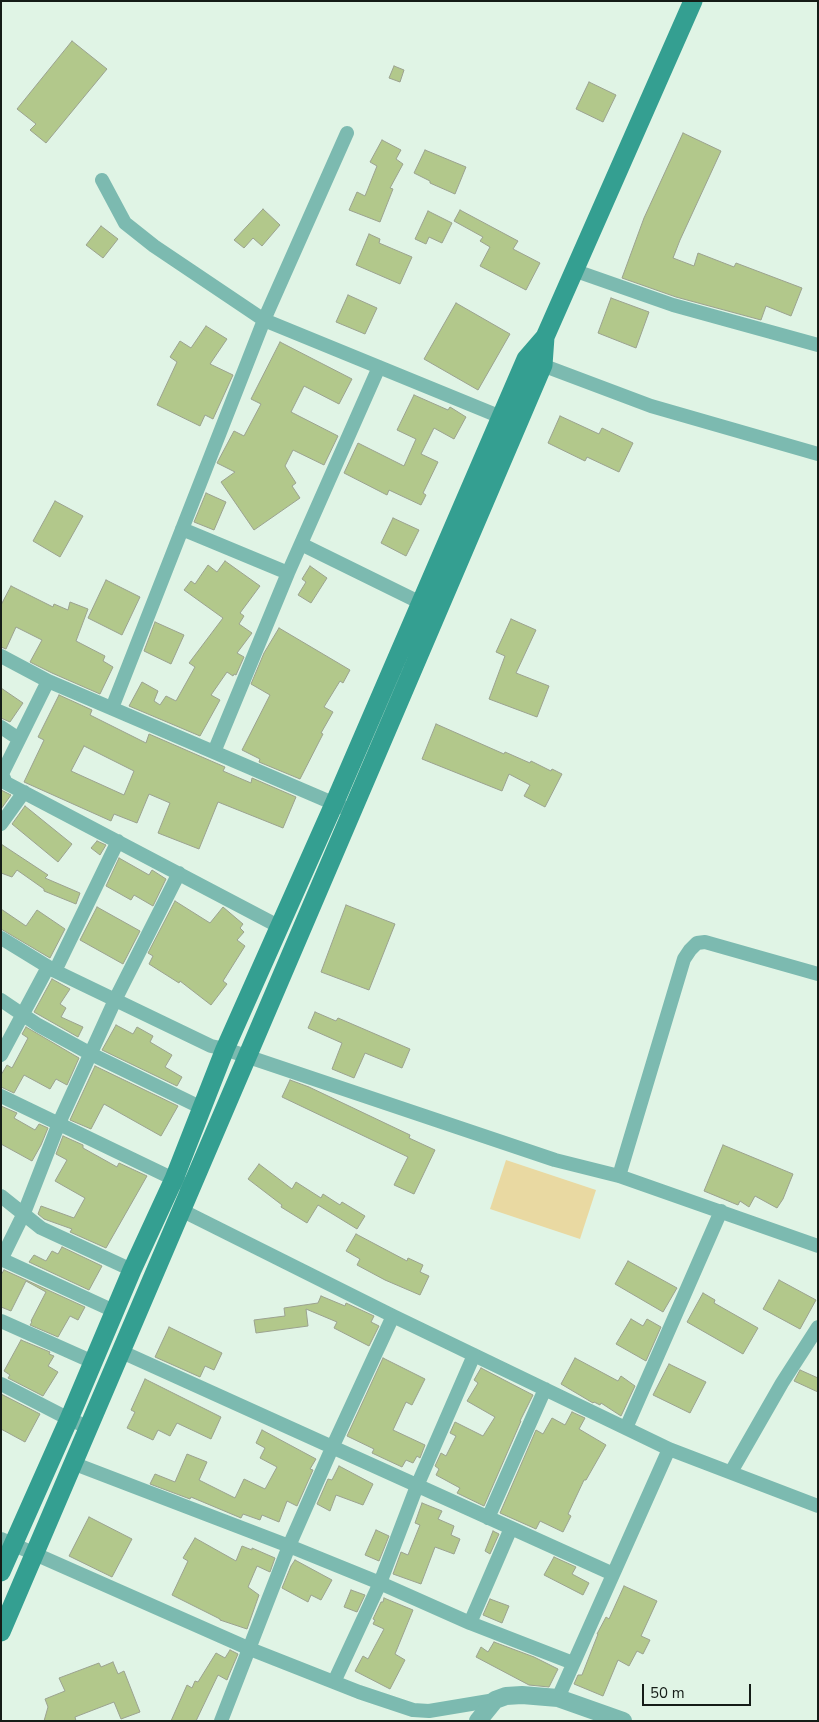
<!DOCTYPE html>
<style>
body{margin:0}
#map{position:relative;width:819px;height:1722px;overflow:hidden;background:#e0f4e5;font-family:"Nunito Sans",sans-serif}
canvas{display:block}
.frame{position:absolute;inset:0;border:2px solid #151c17;pointer-events:none}
.scale{position:absolute;left:642px;top:1684px;width:109px;height:22px;box-sizing:border-box;border:2px solid #151c17;border-top:0;padding-left:6px;font-size:15px;line-height:18px;white-space:nowrap;color:#151c17;-webkit-text-stroke:4px #e0f4e5;paint-order:stroke}
</style>
<div id="map">
<canvas width="819" height="1722"></canvas>
<div class="frame"></div>
<div class="scale">50 m</div>
</div>
<script>
const ctx = document.querySelector('canvas').getContext('2d');
ctx.lineJoin = 'round';
function fillPath(path, color) { ctx.fillStyle = color; ctx.fill(path, 'evenodd'); }
const toPath = rows => new Path2D(rows.map(r => 'M' + r).join(''));
function stroke(path, color, width, dash) { ctx.strokeStyle = color; ctx.lineWidth = width; ctx.lineCap = dash ? 'butt' : 'round'; ctx.setLineDash(dash || []); ctx.stroke(path); }
const green = toPath([
 [506,1160,596,1190,580,1239,490,1209]
]);
const building = toPath([
 [72,41,107,69,46,143,30,130,36,124,17,109,72,41],
 [394,66,404,70,400,82,389,78,394,66],
 [589,82,616,95,603,122,576,109,589,82],
 [683,133,721,151,680,240,673,258,694,266,698,253,734,267,736,263,802,288,791,316,766,306,761,320,676,297,622,278,644,218,683,133],
 [382,140,401,150,396,159,403,164,390,188,393,189,380,222,349,210,357,192,365,196,377,166,370,162,382,140],
 [425,150,466,167,455,194,430,183,430,181,414,173,425,150],
 [263,209,280,225,262,246,253,238,244,248,234,240,263,209],
 [460,210,518,241,513,249,540,263,526,290,480,266,490,247,480,241,483,237,454,221,460,210],
 [428,211,452,223,442,243,429,237,426,244,415,239,428,211],
 [101,226,118,239,103,258,86,245,101,226],
 [369,234,380,239,379,243,412,257,400,284,356,265,369,234],
 [348,295,377,308,365,334,336,322,348,295],
 [611,298,649,312,636,348,598,333,611,298],
 [456,303,510,334,478,390,424,359,456,303],
 [206,326,227,339,210,364,233,375,213,419,205,415,200,426,157,405,177,362,170,357,180,341,191,348,206,326],
 [280,342,352,379,339,404,304,386,291,412,338,436,324,465,293,450,285,466,296,483,292,486,300,498,254,530,221,482,235,472,217,463,234,431,244,436,261,404,251,399,280,342],
 [414,395,448,410,450,407,466,417,454,439,434,428,421,454,438,462,423,493,426,495,421,505,389,490,387,495,344,473,358,443,404,466,416,439,397,430,414,395],
 [560,416,599,434,602,428,633,443,619,472,587,457,585,461,548,443,560,416],
 [206,493,226,502,214,530,194,522,206,493],
 [55,501,83,516,60,557,33,541,55,501],
 [393,518,419,530,406,556,381,543,393,518],
 [225,561,260,586,240,613,244,616,239,624,252,633,237,653,244,657,236,675,234,674,233,676,227,672,211,695,220,700,200,736,129,706,142,682,158,691,154,701,160,705,166,696,176,701,195,667,189,663,223,618,184,590,191,581,195,584,208,565,217,572,225,561],
 [310,566,327,578,311,603,298,595,306,582,302,579,310,566],
 [106,580,140,597,122,635,88,618,106,580],
 [11,586,53,607,54,604,68,610,70,602,88,609,76,641,105,656,103,661,113,667,100,694,52,673,30,662,42,640,16,627,6,649,1,647,1,605,11,586],
 [511,619,536,630,516,673,549,686,537,717,489,699,505,656,496,652,511,619],
 [155,622,184,635,171,664,144,651,155,622],
 [279,628,350,670,343,683,340,681,324,707,333,712,321,733,323,734,300,779,259,762,260,759,242,750,270,695,251,684,264,653,279,628],
 [1,688,23,703,10,722,1,718,1,688],
 [59,695,92,710,90,715,146,743,149,734,225,767,223,771,251,783,252,778,296,797,283,828,218,802,199,849,158,833,170,803,149,794,137,823,114,814,111,821,24,782,44,740,38,737,59,695],
 [84,746,134,771,124,795,71,771,84,746],
 [436,724,504,754,505,752,530,763,531,761,551,771,552,769,562,774,545,807,524,796,530,785,509,774,502,791,422,759,436,724],
 [1,790,11,795,1,809,1,790],
 [25,806,72,844,58,862,12,824,25,806],
 [97,841,106,845,100,855,91,848,97,841],
 [1,844,48,875,45,878,80,893,76,904,44,891,44,889,17,870,12,877,1,873,1,844],
 [119,858,149,875,152,870,166,879,153,906,134,895,131,900,106,886,119,858],
 [175,901,210,923,223,907,243,924,240,928,244,932,237,940,245,946,223,981,227,984,211,1005,180,981,179,983,149,964,153,956,148,953,175,901],
 [346,905,395,924,369,990,321,972,346,905],
 [97,907,140,931,123,964,80,940,97,907],
 [1,909,26,926,37,910,65,929,50,958,1,929,1,909],
 [52,979,70,989,60,1004,66,1008,61,1017,83,1027,78,1037,34,1012,52,979],
 [315,1012,336,1021,338,1018,410,1049,402,1068,365,1053,354,1078,332,1069,342,1043,308,1028,315,1012],
 [116,1025,133,1034,137,1027,153,1036,150,1042,172,1055,165,1067,182,1077,177,1086,102,1050,116,1025],
 [26,1027,79,1058,67,1085,56,1079,50,1089,24,1075,14,1093,1,1087,1,1075,7,1065,12,1068,28,1038,22,1034,26,1027],
 [95,1066,178,1106,161,1136,104,1104,91,1129,70,1120,95,1066],
 [290,1080,309,1087,410,1135,409,1138,435,1150,414,1194,394,1185,408,1157,282,1097,290,1080],
 [1,1106,17,1113,14,1118,35,1130,39,1124,48,1128,41,1145,32,1161,1,1144,1,1106],
 [63,1136,83,1145,83,1148,117,1167,119,1163,147,1176,106,1248,70,1232,72,1229,44,1219,38,1214,41,1206,74,1218,85,1198,55,1181,67,1160,56,1154,63,1136],
 [723,1145,793,1174,783,1199,777,1208,755,1196,749,1207,740,1201,738,1205,704,1191,723,1145],
 [259,1164,292,1189,296,1182,321,1198,323,1194,340,1205,342,1202,365,1216,357,1229,318,1205,307,1223,281,1207,282,1205,248,1179,259,1164],
 [356,1234,407,1261,408,1258,423,1265,420,1272,429,1276,420,1295,385,1280,357,1265,360,1259,346,1251,356,1234],
 [62,1247,102,1266,89,1290,29,1262,34,1255,46,1261,52,1251,58,1254,62,1247],
 [628,1261,677,1288,663,1312,615,1284,628,1261],
 [4,1270,85,1307,78,1320,70,1316,58,1337,30,1325,32,1322,31,1321,46,1292,26,1281,11,1311,1,1307,1,1275,4,1270],
 [779,1280,816,1300,800,1329,763,1309,779,1280],
 [703,1293,715,1300,714,1303,758,1328,743,1354,687,1322,703,1293],
 [321,1296,345,1306,346,1303,374,1316,371,1322,379,1326,369,1346,334,1328,337,1322,306,1309,308,1326,256,1333,254,1320,285,1316,284,1308,318,1303,321,1296],
 [631,1319,643,1326,647,1319,661,1327,646,1361,616,1344,631,1319],
 [169,1327,222,1353,214,1370,205,1366,200,1377,155,1357,169,1327],
 [21,1340,50,1352,49,1354,54,1356,48,1366,58,1372,43,1396,8,1378,10,1375,4,1371,21,1340],
 [383,1358,425,1379,412,1405,406,1402,393,1430,425,1445,420,1458,417,1456,413,1463,406,1460,402,1467,372,1453,374,1449,347,1436,383,1358],
 [575,1358,618,1381,621,1376,635,1386,621,1416,601,1403,600,1405,594,1402,593,1403,561,1384,575,1358],
 [669,1364,706,1382,690,1413,653,1395,669,1364],
 [481,1368,533,1395,520,1421,521,1421,484,1506,457,1493,460,1488,436,1475,439,1469,435,1466,441,1453,446,1456,456,1436,450,1433,455,1422,483,1436,495,1417,467,1401,478,1383,474,1380,481,1368],
 [800,1370,818,1378,818,1392,794,1381,800,1370],
 [145,1379,221,1417,211,1439,177,1423,170,1436,158,1430,153,1440,127,1428,135,1412,131,1410,145,1379],
 [1,1394,40,1414,25,1442,1,1429,1,1394],
 [572,1412,585,1418,579,1429,606,1445,586,1480,584,1480,568,1514,571,1516,563,1532,540,1521,536,1529,500,1513,536,1430,543,1434,552,1418,565,1425,572,1412],
 [262,1430,316,1459,310,1469,313,1470,297,1506,287,1501,279,1522,262,1515,260,1520,243,1514,241,1518,191,1497,190,1499,150,1484,155,1474,175,1482,187,1454,207,1462,199,1480,235,1498,244,1479,265,1489,277,1467,260,1458,265,1448,256,1443,262,1430],
 [339,1466,373,1484,363,1505,336,1495,330,1511,317,1504,328,1479,332,1480,339,1466],
 [422,1503,442,1511,438,1519,454,1526,451,1535,460,1539,454,1554,435,1547,421,1584,393,1574,401,1552,408,1555,420,1525,415,1523,422,1503],
 [89,1517,132,1539,112,1577,69,1556,89,1517],
 [376,1530,389,1536,379,1561,365,1555,376,1530],
 [493,1531,499,1534,490,1554,485,1551,493,1531],
 [195,1538,236,1561,242,1546,252,1550,252,1548,275,1558,270,1572,257,1566,248,1587,259,1595,247,1629,220,1620,220,1619,172,1595,188,1561,183,1558,195,1538],
 [554,1557,576,1567,572,1574,589,1583,583,1595,544,1575,554,1557],
 [295,1560,332,1580,321,1600,311,1595,308,1602,282,1588,291,1566,295,1560],
 [624,1586,657,1601,641,1636,650,1640,643,1654,637,1651,629,1666,618,1660,603,1696,574,1684,578,1675,582,1675,598,1634,597,1634,606,1617,609,1619,624,1586],
 [351,1590,365,1595,357,1612,344,1607,351,1590],
 [384,1598,413,1610,395,1654,405,1660,390,1689,355,1671,363,1656,368,1659,384,1629,373,1624,375,1620,373,1619,381,1602,383,1602,384,1598],
 [490,1599,509,1606,502,1623,483,1615,490,1599],
 [494,1642,534,1657,558,1669,549,1687,529,1685,476,1657,481,1647,488,1652,494,1642],
 [230,1650,238,1654,229,1675,227,1680,218,1675,196,1721,171,1721,187,1685,192,1688,195,1681,198,1682,216,1653,225,1658,230,1650],
 [113,1662,118,1674,124,1671,140,1712,121,1719,114,1702,75,1717,76,1721,44,1721,48,1707,45,1699,65,1691,59,1678,99,1663,101,1667,113,1662]
]);
const minor = toPath([
 [102,180,125,223,154,246,264,320,347,133],
 [573,270,673,305,818,345],
 [534,362,651,406,818,454],
 [182,529,288,573,214,752],
 [301,544,421,603],
 [288,573,379,367],
 [1,656,48,681,342,807],
 [48,681,2,774,6,783,280,927],
 [112,708,264,320,501,417],
 [1,727,19,739],
 [1,824,24,792],
 [1,938,55,971,211,1046,225,1049,555,1160,619,1176,818,1246],
 [55,971,118,841],
 [1,1000,38,1025,91,1054,202,1108],
 [1,1055,48,967],
 [1,1096,182,1183],
 [619,1176,684,959,690,950,697,943,705,942,818,974],
 [1,1196,41,1228,132,1270],
 [181,1210,393,1316,669,1449,818,1506],
 [1,1259,114,1311],
 [1,1260,24,1213,59,1123,115,1000,179,873],
 [1,1321,93,1362],
 [122,1352,613,1574],
 [1,1384,69,1419,90,1428],
 [626,1428,721,1211],
 [75,1464,289,1546,380,1583,470,1623,573,1663],
 [731,1472,782,1383,818,1327],
 [488,1518,545,1389],
 [1,1539,250,1649,359,1692,413,1710,429,1711,495,1700],
 [470,1623,511,1528],
 [334,1682,380,1583,417,1486,474,1355],
 [558,1698,669,1449],
 [221,1721,289,1546,332,1448,393,1316]
]);
const tertiary = toPath([
 [478,1721,495,1700,506,1696,522,1695,558,1698,623,1721]
]);
const secondary = toPath([
 [1,1572,69,1419,132,1270,174,1179,225,1049,334,804,526,359,545,337,693,1],
 [1,1632,543,365,545,337]
]);
fillPath(green, '#e9d9a2');
fillPath(building, '#b2c88b');
stroke(building, '#9ba28f', 1);
stroke(minor, '#7cbab0', 14);
stroke(tertiary, '#7cbab0', 18);
stroke(secondary, '#349f91', 19);
</script>
